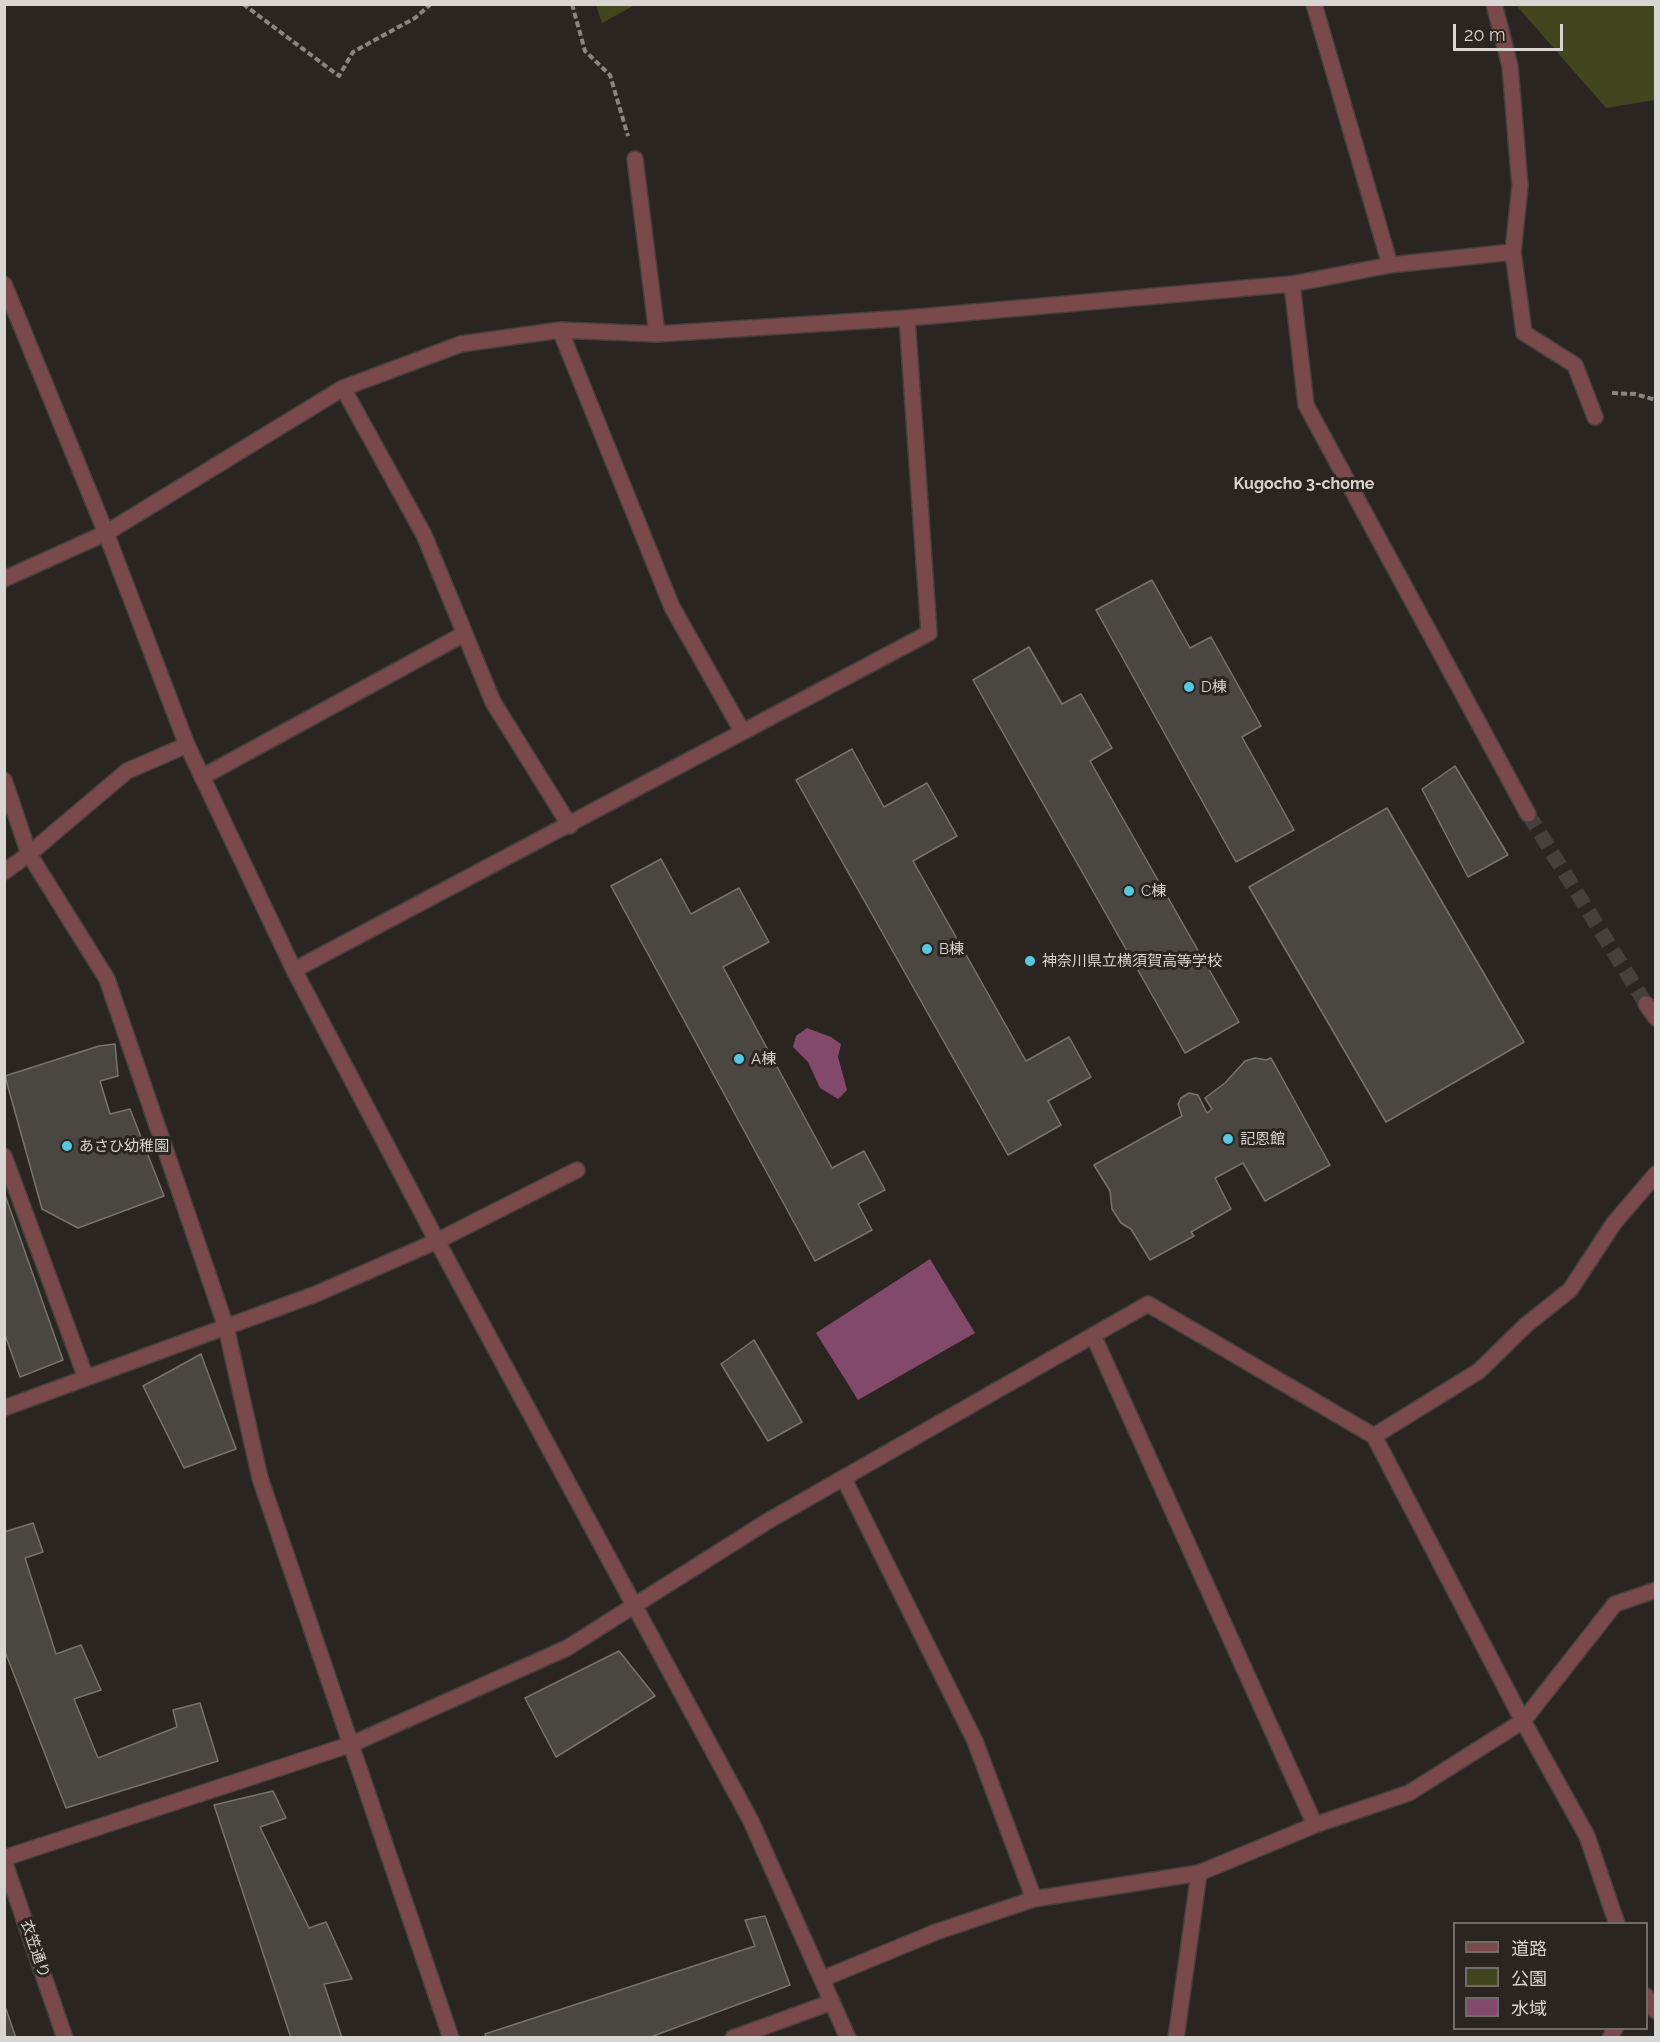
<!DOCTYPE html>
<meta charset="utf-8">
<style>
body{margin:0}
#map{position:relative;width:1660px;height:2042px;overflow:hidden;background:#2b2522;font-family:Raleway,"Noto Sans JP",sans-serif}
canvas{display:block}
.frame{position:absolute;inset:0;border:6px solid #d9d5d3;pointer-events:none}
.legend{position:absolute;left:1453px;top:1922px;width:195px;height:108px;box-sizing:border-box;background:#2b2522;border:2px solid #716b69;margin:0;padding:8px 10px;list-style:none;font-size:18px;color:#d9d5d3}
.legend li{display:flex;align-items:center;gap:12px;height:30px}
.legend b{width:30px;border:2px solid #716b69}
.scale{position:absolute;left:1453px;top:24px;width:110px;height:27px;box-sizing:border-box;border:3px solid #d9d5d3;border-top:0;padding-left:8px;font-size:18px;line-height:21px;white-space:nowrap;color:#d9d5d3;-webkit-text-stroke:4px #2b2522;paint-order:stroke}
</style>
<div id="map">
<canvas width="1660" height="2042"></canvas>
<div class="frame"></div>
<ul class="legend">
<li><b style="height:8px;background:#7a494b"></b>道路</li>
<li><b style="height:16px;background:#41461e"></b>公園</li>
<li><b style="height:16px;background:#83496b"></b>水域</li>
</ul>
<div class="scale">20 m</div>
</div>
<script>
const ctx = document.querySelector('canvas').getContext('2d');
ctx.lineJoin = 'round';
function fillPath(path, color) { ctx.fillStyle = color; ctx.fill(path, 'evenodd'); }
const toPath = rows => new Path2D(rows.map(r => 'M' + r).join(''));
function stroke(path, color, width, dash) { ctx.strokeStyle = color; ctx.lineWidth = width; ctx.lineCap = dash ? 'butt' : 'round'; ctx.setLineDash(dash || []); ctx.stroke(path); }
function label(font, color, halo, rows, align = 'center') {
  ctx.font = font + ' Raleway,"Noto Sans JP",sans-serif'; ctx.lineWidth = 6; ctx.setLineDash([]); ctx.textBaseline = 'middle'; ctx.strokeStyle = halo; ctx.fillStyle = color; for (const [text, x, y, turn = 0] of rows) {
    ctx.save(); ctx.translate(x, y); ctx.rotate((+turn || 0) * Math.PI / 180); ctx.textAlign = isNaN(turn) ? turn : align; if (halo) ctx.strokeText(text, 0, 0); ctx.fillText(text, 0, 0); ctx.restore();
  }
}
const green = toPath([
 [596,5,596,4,635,5,602,23],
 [1516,5,1655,5,1655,100,1606,108]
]);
const water = toPath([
 [807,1028,831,1037,841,1044,838,1057,847,1090,838,1099,820,1088,808,1062,793,1047,796,1036],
 [930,1259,975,1333,858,1400,816,1333]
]);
const building = toPath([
 [1152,580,1190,648,1211,637,1261,726,1242,737,1294,830,1236,862,1096,610,1152,580],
 [1029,647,1062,704,1081,694,1112,748,1090,761,1239,1022,1185,1053,973,680,1029,647],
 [852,749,884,807,927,783,957,836,913,861,1026,1061,1069,1037,1091,1077,1048,1101,1061,1125,1008,1155,796,780,852,749],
 [1455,766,1508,855,1468,877,1422,789,1455,766],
 [1387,808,1524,1042,1386,1122,1249,887,1387,808],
 [661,859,691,914,739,888,769,942,723,967,832,1168,864,1151,885,1190,858,1204,872,1230,815,1261,611,886,661,859],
 [115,1044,118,1076,100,1081,110,1114,130,1109,164,1196,78,1228,42,1209,5,1076,99,1046,115,1044],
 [1255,1058,1266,1060,1271,1058,1330,1165,1265,1201,1243,1163,1215,1178,1231,1209,1191,1232,1194,1236,1150,1260,1131,1229,1121,1223,1112,1209,1110,1191,1094,1165,1182,1116,1178,1104,1181,1098,1189,1093,1198,1095,1207,1113,1212,1109,1205,1098,1225,1083,1245,1061,1255,1058],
 [4,1192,63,1360,20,1377,4,1332,4,1192],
 [754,1340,802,1422,768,1441,721,1364,754,1340],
 [201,1354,236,1449,184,1468,143,1386,201,1354],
 [33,1523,43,1552,25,1558,56,1654,81,1645,101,1690,74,1699,98,1758,177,1727,173,1710,200,1703,218,1761,66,1808,4,1649,4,1532,33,1523],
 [619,1651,655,1696,556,1757,525,1698,619,1651],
 [273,1791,286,1818,260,1827,309,1928,326,1922,352,1979,324,1984,342,2038,291,2038,214,1805,273,1791],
 [765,1916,790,1985,648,2038,486,2038,485,2034,755,1946,745,1920,765,1916],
 [4,2009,6,2009,16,2038,4,2038,4,2009]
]);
const minorTunnel = toPath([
 [1528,814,1646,1004]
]);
const path = toPath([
 [243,4,339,76,353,52,415,18,431,4],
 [572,4,585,51,610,75,628,136],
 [1612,393,1635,394,1656,400]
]);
const minor = toPath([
 [1314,4,1390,265],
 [635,159,657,334],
 [1513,252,1524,333,1575,365,1595,417],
 [4,284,106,533,187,745,294,970,437,1241,751,1821,848,2038],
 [1292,284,1306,405,1528,814],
 [560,330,672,607,742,731],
 [343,388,424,535,493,702,570,826],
 [4,579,106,533,343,388,461,344,560,330,657,334,907,318,1292,284,1390,265,1513,252,1520,186,1510,66,1494,4],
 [202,777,464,634],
 [4,780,29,854,107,979,226,1327,260,1478,451,2038],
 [4,872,29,854,127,771,187,745],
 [294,970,929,633,907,318],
 [1646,1004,1656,1018],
 [4,1156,86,1378],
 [1093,1335,1315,1825],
 [4,1408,316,1294,437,1241,577,1170],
 [1374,1436,1523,1721,1587,1836,1617,1924],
 [844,1479,975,1741,1034,1899],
 [4,1858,352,1744,567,1648,768,1521,1148,1304,1374,1436,1479,1371,1526,1325,1570,1290,1614,1223,1656,1174],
 [4,1861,65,2038],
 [822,1979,936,1932,1034,1899,1199,1873,1315,1825,1409,1793,1523,1721,1615,1604,1656,1590],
 [1646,1996,1656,2011],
 [733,2038,832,2002],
 [1176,2038,1199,1873],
 [1610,2038,1615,2028]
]);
const markers = [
 [1189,687,6,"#56c9e0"],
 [1129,891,6,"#56c9e0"],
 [927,949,6,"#56c9e0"],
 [1030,961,6,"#56c9e0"],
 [739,1059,6,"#56c9e0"],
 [1228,1139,6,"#56c9e0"],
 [67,1146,6,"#56c9e0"]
];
const poiNames = [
 ["D棟",1201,687],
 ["C棟",1141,891],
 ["B棟",939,949],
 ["神奈川県立横須賀高等学校",1042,961],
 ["A棟",751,1059],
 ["記恩館",1240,1139],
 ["あさひ幼稚園",79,1146]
];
const streetNames = [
 ["衣笠通り",35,1949,71]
];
const neighbourhoodNames = [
 ["Kugocho 3-chome",1304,484]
];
fillPath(green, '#41461e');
fillPath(water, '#83496b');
fillPath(building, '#4a4641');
stroke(building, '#77736d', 1.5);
stroke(minorTunnel, '#453f3d', 15, [15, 8]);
stroke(minor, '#47413e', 18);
stroke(path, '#8a8583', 4, [6, 3]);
stroke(minor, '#7a494b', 15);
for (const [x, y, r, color] of markers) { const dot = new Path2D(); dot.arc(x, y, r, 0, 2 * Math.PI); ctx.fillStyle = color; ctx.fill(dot); stroke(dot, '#2b2522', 2); }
label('15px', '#d9d5d3', '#2b2522', poiNames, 'left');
label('15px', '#d9d5d3', '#2b2522', streetNames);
label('bold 16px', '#d9d1cd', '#2b2522', neighbourhoodNames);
</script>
